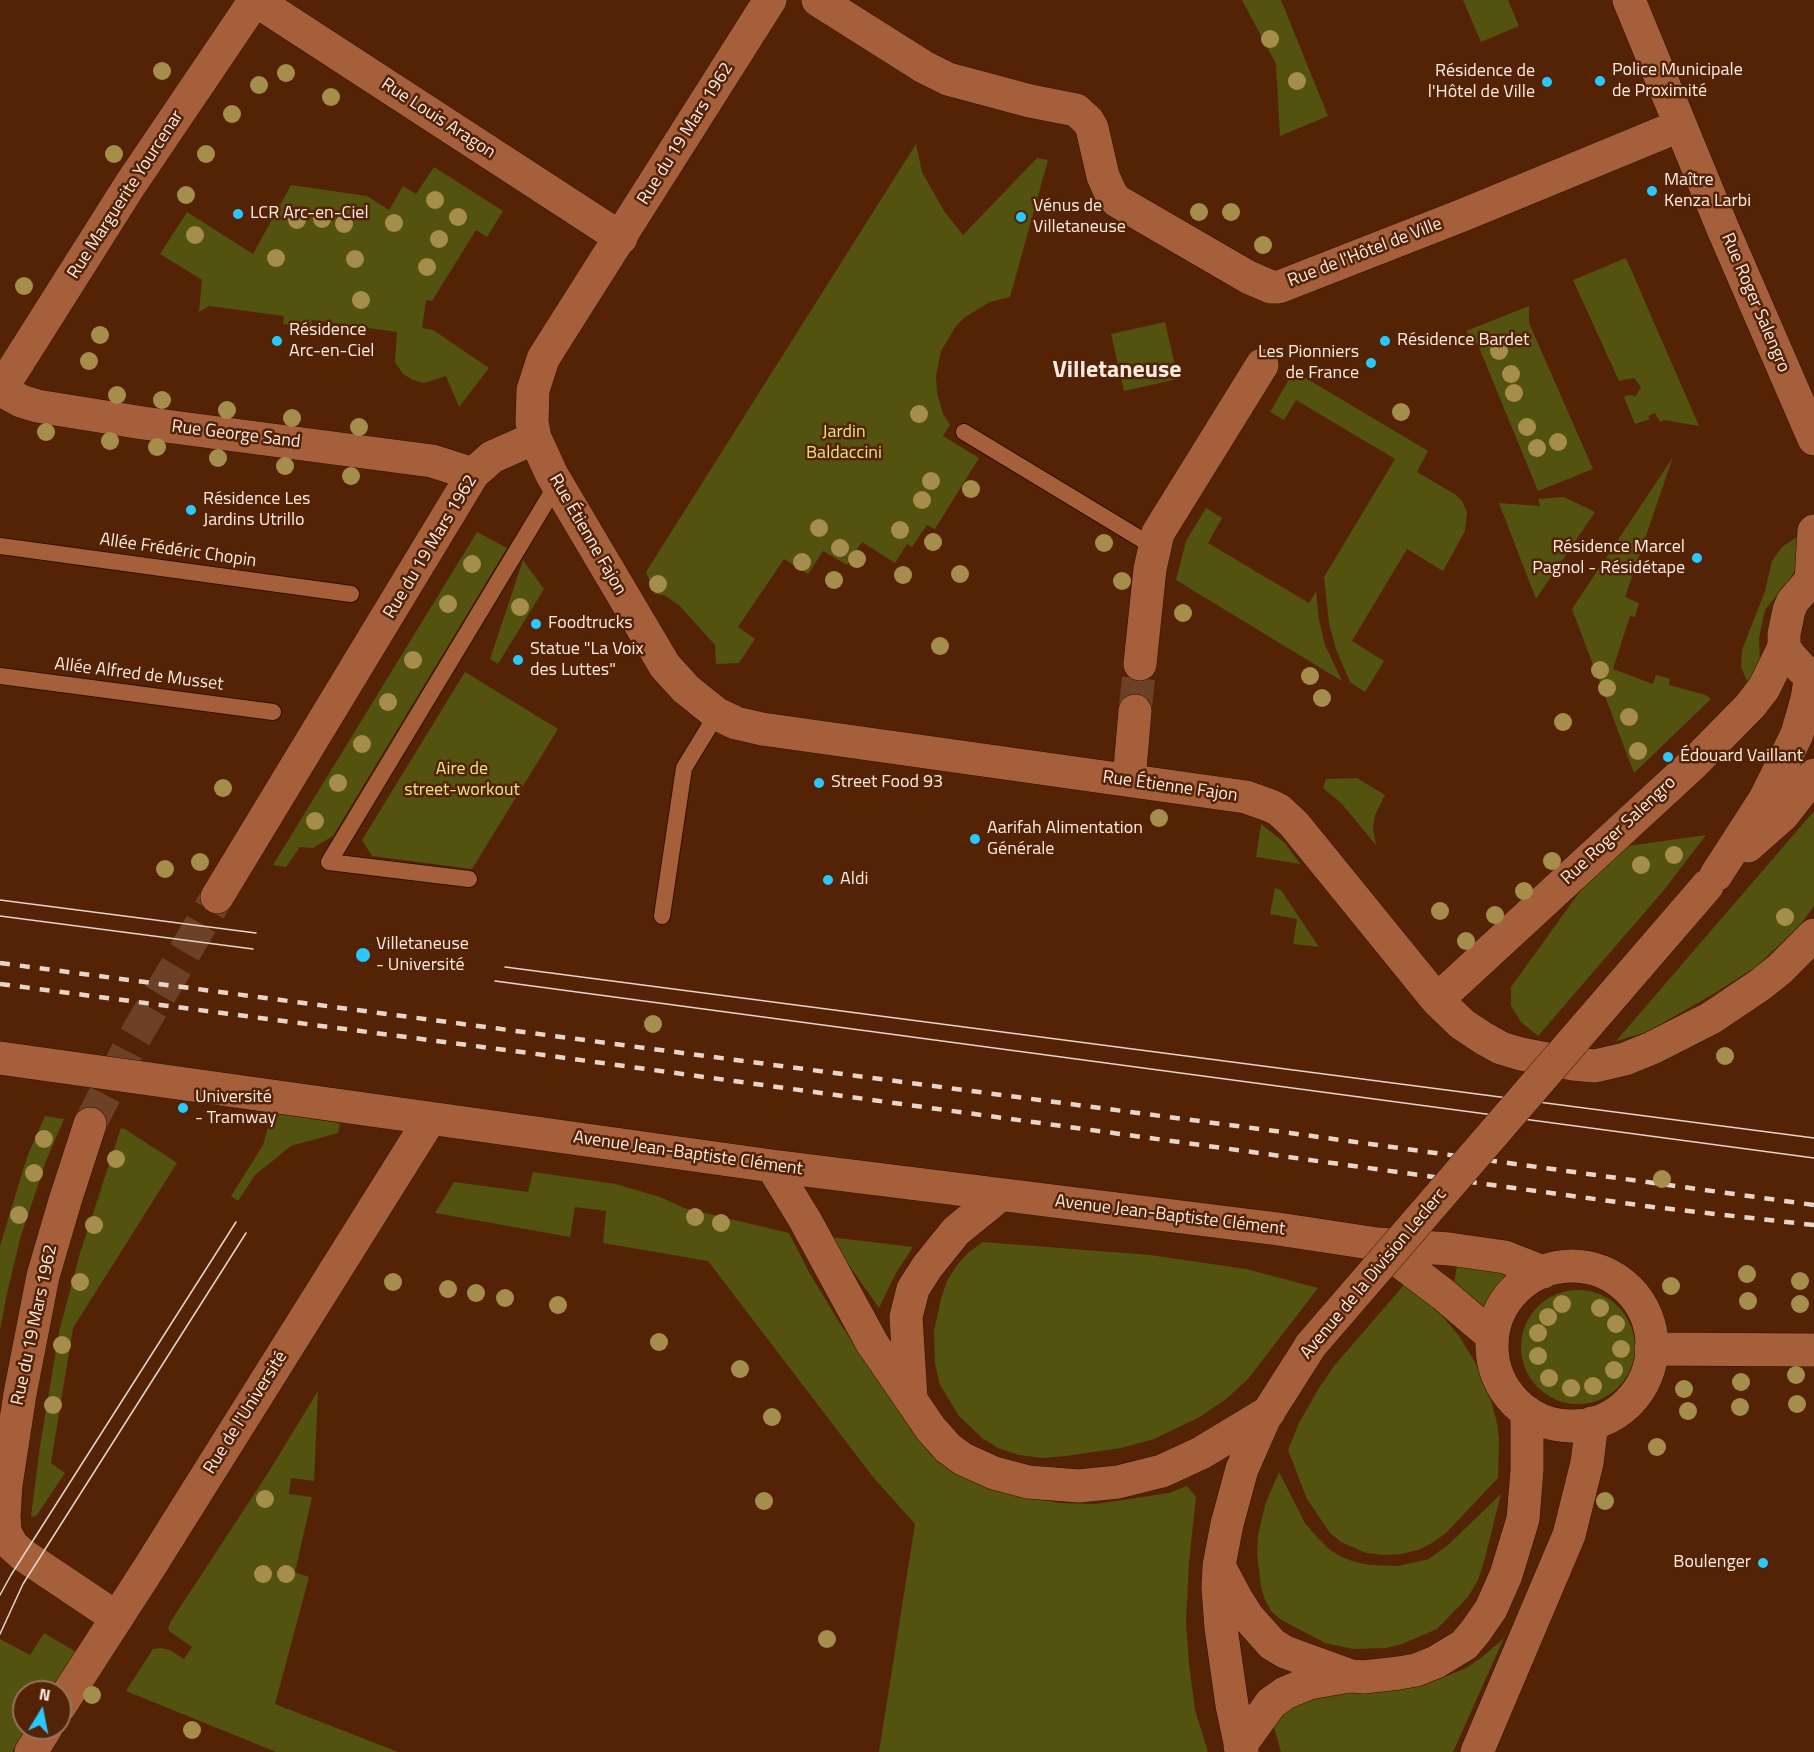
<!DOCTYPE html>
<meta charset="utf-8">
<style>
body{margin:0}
#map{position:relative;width:1814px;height:1752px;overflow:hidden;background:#542305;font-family:"Titillium Web",sans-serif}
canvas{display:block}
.north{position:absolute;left:12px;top:1680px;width:60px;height:60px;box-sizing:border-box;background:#542305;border:2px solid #97735e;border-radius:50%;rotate:10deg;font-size:16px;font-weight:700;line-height:24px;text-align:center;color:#fbebe3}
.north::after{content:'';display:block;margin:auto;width:21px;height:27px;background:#29c8ff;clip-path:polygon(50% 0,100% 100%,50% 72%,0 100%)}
</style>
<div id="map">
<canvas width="1814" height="1752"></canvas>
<div class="north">N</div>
</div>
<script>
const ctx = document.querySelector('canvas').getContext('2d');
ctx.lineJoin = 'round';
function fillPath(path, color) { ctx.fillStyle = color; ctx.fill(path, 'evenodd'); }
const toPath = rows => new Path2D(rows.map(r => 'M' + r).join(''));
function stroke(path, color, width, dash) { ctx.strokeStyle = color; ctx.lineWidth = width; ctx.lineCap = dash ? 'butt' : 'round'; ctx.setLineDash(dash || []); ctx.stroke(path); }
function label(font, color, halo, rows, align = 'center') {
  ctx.font = font + ' "Titillium Web",sans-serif'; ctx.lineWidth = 5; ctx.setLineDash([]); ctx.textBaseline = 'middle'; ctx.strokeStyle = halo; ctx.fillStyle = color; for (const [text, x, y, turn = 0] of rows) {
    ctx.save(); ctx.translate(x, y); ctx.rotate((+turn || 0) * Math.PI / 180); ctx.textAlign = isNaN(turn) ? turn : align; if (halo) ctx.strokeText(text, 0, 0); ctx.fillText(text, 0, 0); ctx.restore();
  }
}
const green = toPath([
 [1242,0,1281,0,1328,116,1280,136,1276,64],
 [1463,0,1508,0,1519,26,1481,42],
 [916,144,922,172,944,211,963,235,1037,158,1048,160,1010,297,990,302,965,317,956,326,941,351,936,376,937,393,943,414,950,425,943,436,979,458,935,529,927,525,912,547,907,544,895,563,862,542,847,565,823,551,808,574,784,559,738,627,755,639,739,663,716,664,715,645,679,605,664,595,655,594,646,572],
 [434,167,503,211,487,237,476,230,432,301,426,300,422,328,433,330,489,368,459,407,446,376,424,383,413,380,403,374,395,362,397,332,312,320,311,329,283,324,284,316,209,306,199,312,202,280,160,254,187,212,253,254,291,185,367,196,389,210,403,186,416,194],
 [1626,258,1699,426,1664,420,1660,422,1655,413,1648,416,1650,419,1635,424,1624,397,1628,395,1636,396,1641,387,1634,378,1619,381,1573,280],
 [1529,306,1529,323,1593,469,1538,491,1478,345,1466,331],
 [1165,322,1178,379,1124,391,1111,334],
 [1294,371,1428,451,1417,472,1456,495,1462,501,1467,512,1465,531,1443,571,1407,549,1352,641,1384,661,1365,692,1350,682,1336,649,1329,623,1324,577,1395,459,1296,400,1284,420,1270,412],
 [1673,457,1625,597,1639,603,1635,617,1630,616,1613,669,1653,684,1656,675,1670,679,1669,685,1706,695,1711,699,1634,773,1572,609],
 [1564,497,1595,512,1536,599,1499,503,1540,506,1538,499],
 [1206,508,1222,518,1208,543,1309,603,1316,591,1319,620,1325,645,1342,681,1176,580,1186,541],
 [477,532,507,548,333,836,313,848,300,847,286,867,273,865],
 [1797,537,1799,563,1790,579,1765,610,1759,638,1760,662,1750,688,1741,667,1742,650,1765,591,1772,561,1782,547],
 [523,560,544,589,498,664,490,659],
 [465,672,558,729,472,869,372,856,362,840],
 [1357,778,1385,795,1375,815,1373,829,1376,845,1341,803,1323,788,1326,779],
 [1814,811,1814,906,1800,925,1757,966,1715,993,1647,1032,1616,1041],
 [1261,824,1285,843,1300,864,1256,857],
 [1706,835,1664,890,1538,1036,1521,1022,1511,1006,1511,987,1578,894,1620,847],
 [1275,888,1281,890,1319,947,1293,944,1297,919,1270,914],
 [272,1113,340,1123,338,1133,291,1146,255,1175,238,1201,231,1196,263,1145],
 [45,1116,64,1119,46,1161,20,1239,6,1298,0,1331,0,1246,27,1157],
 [121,1128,125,1129,177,1163,73,1328,51,1463,65,1473,37,1515,33,1517,31,1516,40,1446,59,1332,80,1253],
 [533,1172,616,1184,660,1197,684,1208,789,1233,810,1274,841,1325,910,1428,930,1454,944,1465,986,1487,1017,1496,1061,1503,1096,1504,1169,1493,1187,1486,1196,1497,1189,1563,1186,1621,1189,1664,1195,1710,1208,1752,879,1752,915,1524,873,1477,708,1261,603,1243,606,1211,575,1207,570,1237,435,1213,454,1182,528,1192],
 [829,1237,913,1247,896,1273,879,1308],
 [983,1242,1150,1255,1246,1269,1318,1288,1248,1379,1226,1399,1198,1418,1154,1439,1121,1448,1066,1456,1042,1458,1019,1455,998,1448,982,1438,959,1416,940,1385,935,1364,934,1331,941,1299,947,1281,957,1265,968,1253],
 [1468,1265,1519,1277,1500,1298,1491,1317,1454,1283,1457,1266],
 [1404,1285,1439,1312,1459,1336,1475,1362,1489,1393,1497,1423,1499,1439,1498,1478,1446,1533,1432,1543,1418,1550,1401,1554,1384,1555,1366,1553,1341,1542,1330,1533,1307,1499,1288,1450,1299,1423,1319,1388,1334,1366],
 '1521 1347a57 57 0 1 1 114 0a57 57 0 1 1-114 0Z',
 [318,1391,314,1481,291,1478,289,1494,312,1497,295,1572,309,1577,275,1704,398,1752,276,1752,126,1691,153,1649,161,1648,170,1650,184,1659,192,1647,169,1631,168,1628,171,1621,268,1473],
 [1279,1472,1305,1523,1316,1536,1330,1550,1342,1557,1355,1562,1370,1565,1398,1566,1429,1559,1449,1544,1501,1494,1485,1558,1478,1580,1468,1597,1437,1629,1402,1644,1386,1648,1353,1649,1325,1643,1280,1619,1271,1611,1265,1600,1261,1587,1257,1553,1258,1535,1265,1505],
 [44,1633,76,1652,50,1692,24,1692,24,1728,26,1728,12,1752,0,1752,0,1639,30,1655],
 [1504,1638,1453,1752,1281,1752,1273,1724,1284,1712,1296,1703,1326,1693,1411,1687,1427,1684,1466,1668,1481,1658]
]);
const minorTunnel = toPath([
 [1135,711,1140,664],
 [90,1124,132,1042,217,897]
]);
const service = toPath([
 [964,432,1154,547],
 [0,546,351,594],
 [0,676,273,712],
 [469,879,329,862,557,484],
 [662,916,684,768,717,714]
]);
const minor = toPath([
 [255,0,621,238],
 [770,0,551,346,543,359,533,390,532,422,535,438,552,475,665,666,686,689,717,714,736,723,762,729,1246,797,1271,806,1279,810,1294,824,1437,1000,1462,1024,1483,1038,1501,1048,1521,1054,1573,1064,1595,1066,1625,1059,1652,1048,1711,1018,1760,985,1780,969,1814,935],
 [818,0,924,67,948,79,1030,101,1076,110,1088,121,1092,128,1103,176,1111,194,1117,201,1248,277,1271,287,1279,287,1463,215,1679,126],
 [1,390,21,401,37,406,143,423,432,461,473,474],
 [0,391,130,185,255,0],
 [1140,664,1150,569,1158,533,1262,365],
 [1129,780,1135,711],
 [217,897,473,474,492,457,535,438],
 [1437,1000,1695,762,1750,706,1764,688,1784,647],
 [90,1124,65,1201,43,1276,20,1394,6,1485,4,1516,5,1532,12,1545,23,1555,117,1618],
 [60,1706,149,1568,430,1119],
 [31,1752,46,1728]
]);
const tertiary = toPath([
 [1629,0,1723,229,1814,439],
 [1814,580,1806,586,1793,601,1789,610,1784,634,1784,647,1790,656,1802,669,1814,676],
 [1811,582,1814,531],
 [1748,846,1783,815,1814,775],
 [1716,875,1765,799,1785,759,1797,734,1807,699,1811,675],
 [0,1058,772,1166,1278,1229,1377,1244,1449,1249,1505,1257,1543,1272],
 [772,1166,805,1220,872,1343,931,1429,948,1448,963,1459,994,1473,1028,1482,1079,1486,1118,1482,1162,1471,1201,1453,1269,1412],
 [1377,1244,1444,1295,1492,1336],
 '1492 1346a80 80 0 1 1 160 0a80 80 0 1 1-160 0Z',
 [1651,1349,1814,1350],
 [911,1398,906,1317,913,1289,927,1267,956,1231,999,1196],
 [1219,1566,1236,1598,1248,1617,1272,1644,1285,1652,1351,1676,1364,1677,1399,1673,1416,1670,1436,1662,1464,1645,1475,1632,1491,1609,1506,1575,1523,1519,1527,1470,1527,1412],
 [1240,1746,1271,1703,1285,1693,1309,1683,1349,1676],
 [1242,1752,1232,1705,1221,1628,1218,1588,1219,1566,1227,1524,1242,1469,1264,1419,1311,1345],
 [1477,1752,1569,1535,1587,1463,1592,1423]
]);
const tram = toPath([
 [0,900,256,933],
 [0,916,253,949],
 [505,967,1814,1138],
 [495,981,1814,1158],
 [0,1595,11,1575,236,1222],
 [0,1634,23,1584,246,1233]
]);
const rail = toPath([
 [0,963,1290,1133,1814,1205],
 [0,984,544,1055,1653,1207,1814,1225]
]);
const tertiaryBridge = toPath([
 [1311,1345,1707,886]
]);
const trees = [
 [1270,39],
 [162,71],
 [286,73],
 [1297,81],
 [259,85],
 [331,97],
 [232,114],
 [114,154],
 [206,154],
 [186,195],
 [435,200],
 [1199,212],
 [1231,212],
 [458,217],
 [322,219],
 [297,220],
 [394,223],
 [344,224],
 [195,235],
 [439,239],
 [1263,245],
 [276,258],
 [355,259],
 [427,267],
 [24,286],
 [361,300],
 [100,335],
 [1499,351],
 [89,361],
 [1511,374],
 [1514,393],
 [117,395],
 [162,400],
 [227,410],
 [1401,412],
 [919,414],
 [292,418],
 [359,427],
 [1527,427],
 [46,432],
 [110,441],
 [1558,442],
 [157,447],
 [1537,448],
 [218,458],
 [285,466],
 [351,476],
 [931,481],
 [971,489],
 [922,500],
 [819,528],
 [900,530],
 [933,542],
 [1104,543],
 [840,548],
 [857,559],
 [802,562],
 [472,564],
 [960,574],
 [903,575],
 [834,580],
 [1122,581],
 [658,584],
 [448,604],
 [520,607],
 [1183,613],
 [940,646],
 [413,660],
 [1600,670],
 [1310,676],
 [1607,688],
 [1322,698],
 [388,702],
 [1629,717],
 [1563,722],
 [362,744],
 [1638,751],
 [338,783],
 [223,788],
 [1159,818],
 [315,821],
 [1674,855],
 [1552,861],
 [200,862],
 [1641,865],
 [165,869],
 [1524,891],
 [1440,911],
 [1495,915],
 [1785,917],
 [1466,941],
 [653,1024],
 [1725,1056],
 [44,1139],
 [116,1159],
 [34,1173],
 [1662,1179],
 [19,1215],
 [695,1217],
 [721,1223],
 [94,1225],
 [1747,1274],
 [1800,1281],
 [80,1282],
 [393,1282],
 [1671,1286],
 [448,1289],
 [476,1293],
 [505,1298],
 [1748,1301],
 [1562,1304],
 [1800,1304],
 [558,1305],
 [1600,1308],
 [1548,1317],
 [1616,1324],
 [1538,1333],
 [659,1342],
 [62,1345],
 [1621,1349],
 [1538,1356],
 [740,1369],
 [1614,1370],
 [1796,1375],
 [1549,1378],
 [1741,1382],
 [1593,1386],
 [1571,1388],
 [1684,1389],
 [1797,1404],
 [53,1405],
 [1740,1407],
 [1688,1411],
 [772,1417],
 [1657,1447],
 [265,1499],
 [764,1501],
 [1605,1501],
 [263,1574],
 [286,1574],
 [827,1639],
 [92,1695],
 [192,1730]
];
const markers = [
 [1600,81,6,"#29c8ff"],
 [1547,82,6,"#29c8ff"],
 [1652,191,6,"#29c8ff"],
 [238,214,6,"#29c8ff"],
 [1021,217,6,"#29c8ff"],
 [277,341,6,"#29c8ff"],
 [1385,341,6,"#29c8ff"],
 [1371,363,6,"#29c8ff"],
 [191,510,6,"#29c8ff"],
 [1697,558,6,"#29c8ff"],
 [536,624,6,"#29c8ff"],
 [518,660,6,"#29c8ff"],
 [1668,757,6,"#29c8ff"],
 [819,783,6,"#29c8ff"],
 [975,839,6,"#29c8ff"],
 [828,880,6,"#29c8ff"],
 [363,955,8,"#29c8ff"],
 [183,1108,6,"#29c8ff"],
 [1763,1563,6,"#29c8ff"]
];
const poiNames = [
 ["Police Municipale",1612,71],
 ["de Proximité",1612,92],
 ["Résidence de",1535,72,"right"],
 ["l'Hôtel de Ville",1535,93,"right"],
 ["Maître",1664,181],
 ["Kenza Larbi",1664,202],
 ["Vénus de",1033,207],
 ["Villetaneuse",1033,228],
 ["LCR Arc-en-Ciel",250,214],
 ["Résidence",289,331],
 ["Arc-en-Ciel",289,352],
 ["Résidence Bardet",1397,341],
 ["Les Pionniers",1359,353,"right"],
 ["de France",1359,374,"right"],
 ["Résidence Les",203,500],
 ["Jardins Utrillo",203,521],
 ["Résidence Marcel",1685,548,"right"],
 ["Pagnol - Résidétape",1685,569,"right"],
 ["Foodtrucks",548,624],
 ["Statue \"La Voix",530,650],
 ["des Luttes\"",530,671],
 ["Édouard Vaillant",1680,757],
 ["Street Food 93",831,783],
 ["Aarifah Alimentation",987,829],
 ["Générale",987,850],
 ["Aldi",840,880],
 ["Villetaneuse",376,945],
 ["- Université",376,966],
 ["Université",195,1098],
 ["- Tramway",195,1119],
 ["Boulenger",1751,1563,"right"]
];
const streetNames = [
 ["Rue Louis Aragon",438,119,33],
 ["Rue du 19 Mars 1962",686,134,-58],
 ["Rue Marguerite Yourcenar",126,195,-57],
 ["Rue de l'Hôtel de Ville",1365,253,-21],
 ["Rue Roger Salengro",1755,303,67],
 ["Rue George Sand",236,435,7],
 ["Rue Étienne Fajon",587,535,60],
 ["Rue du 19 Mars 1962",431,547,-59],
 ["Allée Frédéric Chopin",178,551,8],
 ["Allée Alfred de Musset",139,675,7],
 ["Rue Étienne Fajon",1170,787,8],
 ["Rue Roger Salengro",1619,831,-43],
 ["Avenue Jean-Baptiste Clément",688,1154,8],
 ["Avenue Jean-Baptiste Clément",1170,1216,7],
 ["Avenue de la Division Leclerc",1374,1274,-50],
 ["Rue du 19 Mars 1962",35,1325,-78],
 ["Rue de l'Université",246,1413,-58]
];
const parkNames = [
 ["Jardin",844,433],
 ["Baldaccini",844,454],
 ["Aire de",462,770],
 ["street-workout",462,791]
];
const districtNames = [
 ["Villetaneuse",1117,371]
];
fillPath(green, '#54520f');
stroke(minorTunnel, '#6d4126', 33, [33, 16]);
stroke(service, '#311000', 18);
stroke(minor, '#311000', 34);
stroke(tertiary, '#311000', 34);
stroke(service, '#a5603b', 16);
stroke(minor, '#a5603b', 33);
stroke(tertiary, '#a5603b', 33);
stroke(tram, '#e8d5ca', 1.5);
stroke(rail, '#e8d5ca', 4.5, [10, 10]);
stroke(tertiaryBridge, '#311000', 34, []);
stroke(tertiaryBridge, '#a5603b', 33);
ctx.fillStyle = '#a58e4c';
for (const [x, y] of trees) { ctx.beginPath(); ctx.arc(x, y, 9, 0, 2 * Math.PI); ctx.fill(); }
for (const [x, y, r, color] of markers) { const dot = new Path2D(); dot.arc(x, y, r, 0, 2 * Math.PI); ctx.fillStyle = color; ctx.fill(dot); stroke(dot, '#542305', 2); }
label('18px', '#fbebe3', '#542305', poiNames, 'left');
label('18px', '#fbebe3', '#542305', streetNames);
label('18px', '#e8e687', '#542305', parkNames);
label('bold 24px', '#fbebe3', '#542305', districtNames);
</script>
